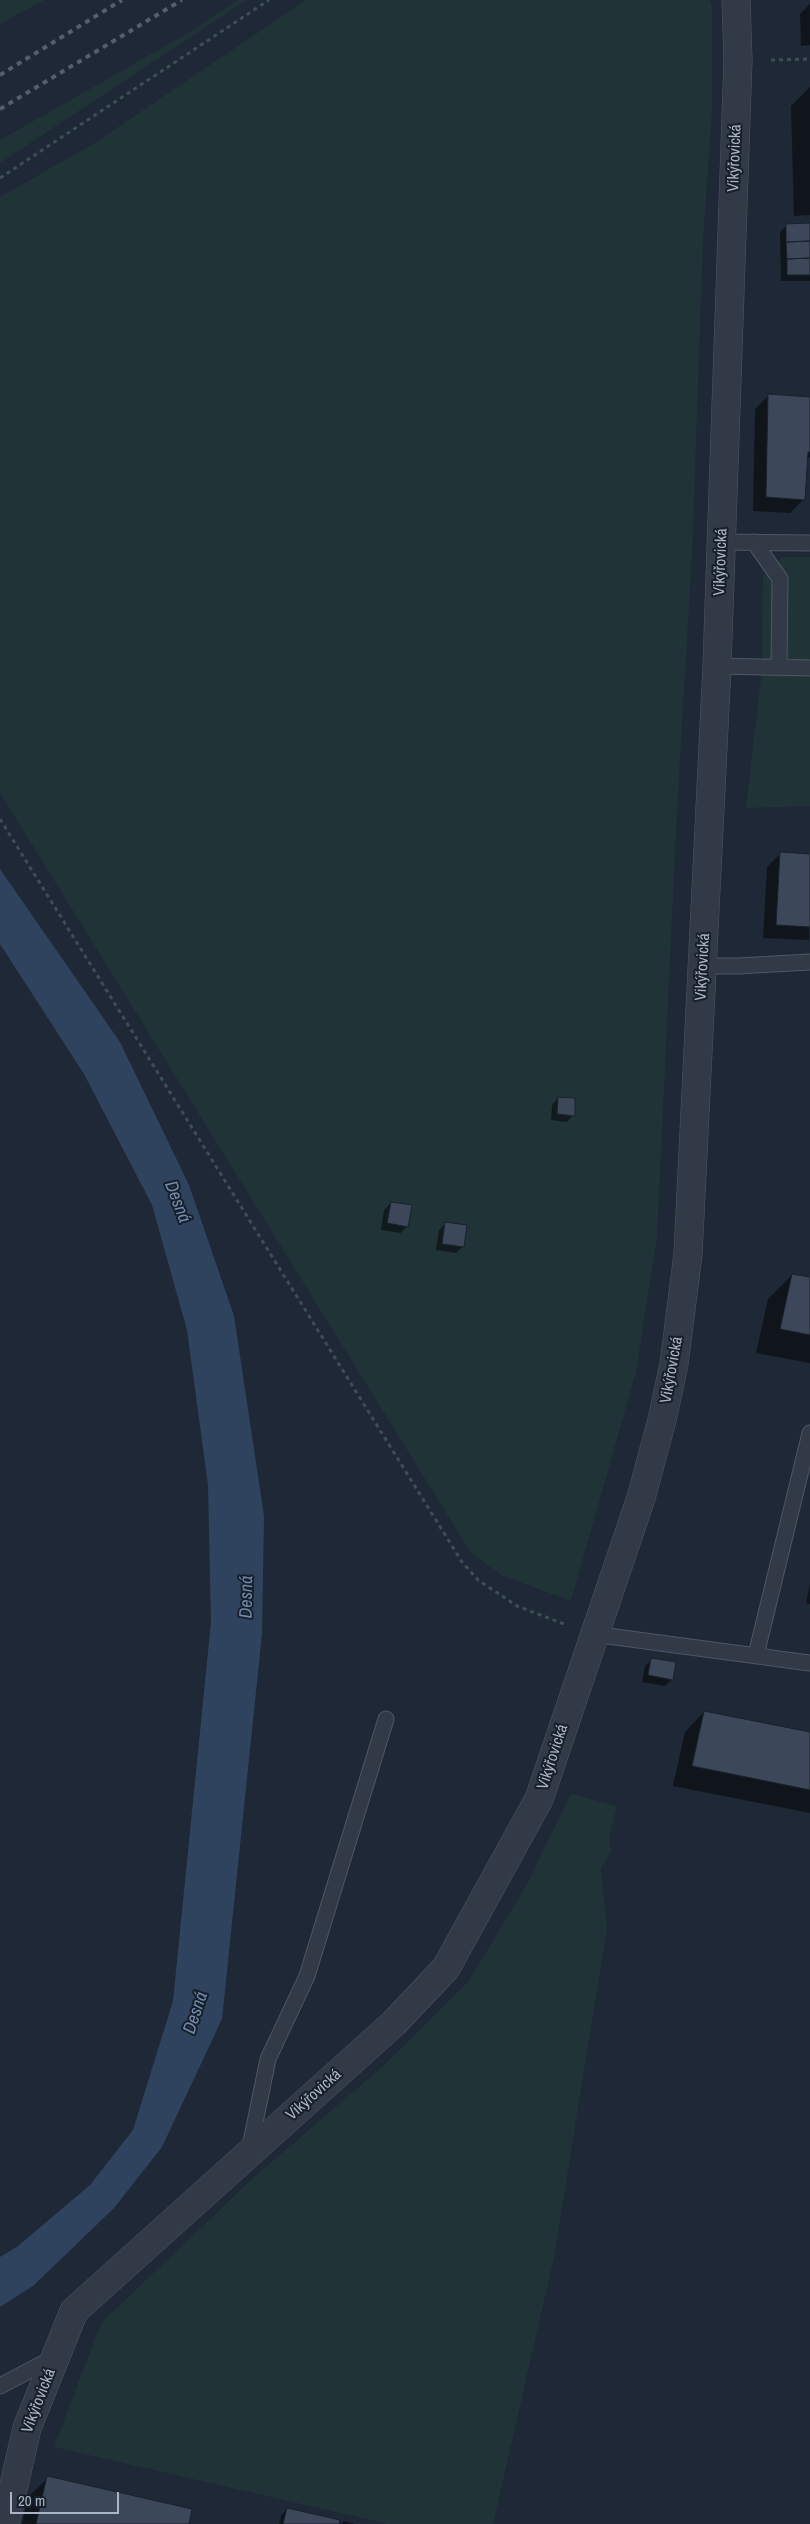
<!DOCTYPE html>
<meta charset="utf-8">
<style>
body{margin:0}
#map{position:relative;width:810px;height:2524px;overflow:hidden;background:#1e2836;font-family:"Archivo Narrow",sans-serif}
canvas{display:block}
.scale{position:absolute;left:10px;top:2492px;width:109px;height:22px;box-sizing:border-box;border:2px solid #abb4c4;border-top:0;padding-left:6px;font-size:15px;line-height:18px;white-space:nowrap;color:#abb4c4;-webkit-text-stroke:4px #171f2b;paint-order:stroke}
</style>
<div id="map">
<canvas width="810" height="2524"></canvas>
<div class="scale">20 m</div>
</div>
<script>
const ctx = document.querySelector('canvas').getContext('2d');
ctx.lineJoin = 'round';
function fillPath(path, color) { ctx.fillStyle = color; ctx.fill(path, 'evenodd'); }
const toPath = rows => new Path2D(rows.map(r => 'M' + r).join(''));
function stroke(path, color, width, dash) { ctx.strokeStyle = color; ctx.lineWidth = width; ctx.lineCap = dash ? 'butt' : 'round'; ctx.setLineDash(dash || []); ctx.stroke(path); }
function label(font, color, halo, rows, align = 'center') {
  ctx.font = font + ' "Archivo Narrow",sans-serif'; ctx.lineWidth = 4; ctx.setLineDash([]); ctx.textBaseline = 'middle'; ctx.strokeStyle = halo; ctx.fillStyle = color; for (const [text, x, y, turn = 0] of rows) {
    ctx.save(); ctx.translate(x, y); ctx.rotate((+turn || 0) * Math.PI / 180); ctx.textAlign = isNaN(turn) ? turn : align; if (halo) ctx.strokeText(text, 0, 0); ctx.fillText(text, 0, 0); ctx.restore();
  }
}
const green = toPath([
 [0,0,44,0,0,24],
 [238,0,247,0,0,163,0,140,188,33],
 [306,0,710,0,712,8,712,111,703,240,692,555,677,810,657,1237,636,1372,571,1601,503,1576,471,1553,0,793,0,197,93,144],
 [783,557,810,557,810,806,746,808,762,669,763,575],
 [571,1794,617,1806,609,1838,611,1852,601,1868,607,1928,554,2257,493,2524,388,2524,54,2447,101,2323,252,2179,383,2066,468,1982,526,1886]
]);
const water = toPath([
 [0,869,120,1042,189,1185,234,1316,264,1516,262,1634,222,2019,162,2147,114,2208,33,2286,0,2307,0,2257,18,2246,90,2185,133,2130,173,2001,211,1622,208,1485,187,1330,152,1205,84,1074,0,944]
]);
const shadow = toPath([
 [810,4,810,45,801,46,800,14],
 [810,87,810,215,794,216,791,106],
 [787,225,810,225,810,281,781,281,780,232],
 [768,396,810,398,810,457,806,461,804,499,790,513,753,511,755,409],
 [781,853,810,855,809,940,763,938,767,867],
 [558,1098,573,1115,567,1122,551,1120,552,1105],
 [391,1203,407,1226,401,1233,381,1230,384,1210],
 [446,1223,463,1246,456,1253,436,1250,439,1230],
 [792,1275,810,1279,810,1363,756,1353,768,1299],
 [810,1583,810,1604,806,1603],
 [652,1659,672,1679,665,1686,642,1682,645,1666],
 [704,1712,810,1733,810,1813,673,1786,685,1732],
 [48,2478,188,2524,22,2524,28,2497],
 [287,2509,338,2524,279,2524,281,2516],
 [344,2521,355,2524,342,2524]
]);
const building = toPath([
 [810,223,810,241,786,242,786,224,810,223],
 [810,241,810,258,787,259,786,242,810,241],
 [810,258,810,275,787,275,787,259,810,258],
 [768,394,810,397,810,452,808,452,805,500,766,497,768,394],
 [780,852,810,854,810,927,776,925,780,852],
 [558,1097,575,1098,575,1116,557,1114,558,1097],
 [391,1202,412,1205,408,1227,387,1223,391,1202],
 [445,1222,467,1225,464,1247,442,1244,445,1222],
 [792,1274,810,1277,810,1335,780,1329,792,1274],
 [651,1658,676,1662,673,1680,648,1675,651,1658],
 [704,1711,810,1732,810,1790,692,1766,704,1711],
 [47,2476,192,2509,189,2524,36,2524,47,2476],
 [287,2508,340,2520,339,2524,283,2524,287,2508]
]);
const path = toPath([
 [771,60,810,59],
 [0,178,269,0],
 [0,819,462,1562,478,1580,517,1606,564,1624]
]);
const service = toPath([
 [721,542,810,543],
 [754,542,780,579,779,668],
 [717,666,810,668],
 [703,966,738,966,810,962],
 [593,1634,810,1663],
 [756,1655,810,1433],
 [249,2152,268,2059,307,1976,386,1719],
 [0,2386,55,2357]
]);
const tertiary = toPath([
 [5,2524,27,2428,74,2311,394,2023,446,1968,539,1799,641,1498,662,1420,674,1364,688,1254,717,666,738,60,736,0]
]);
const rail = toPath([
 [0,75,122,0],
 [0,109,182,0]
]);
const streetNames = [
 ["Vikýřovická",735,158,-88],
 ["Vikýřovická",721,562,-88],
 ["Vikýřovická",703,967,-87],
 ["Vikýřovická",672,1370,-80],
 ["Vikýřovická",553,1757,-72],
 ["Vikýřovická",314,2095,-42],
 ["Vikýřovická",39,2401,-69]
];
const waterNames = [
 ["Desná",177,1202,69],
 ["Desná",247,1597,-89],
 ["Desná",196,2013,-72]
];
fillPath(green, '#203437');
fillPath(water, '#30435e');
fillPath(shadow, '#0007');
fillPath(building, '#3c4859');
stroke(building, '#19212d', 1);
stroke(service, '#4f5765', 17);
stroke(tertiary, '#4f5765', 29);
stroke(path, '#3a5052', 3, [4, 4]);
stroke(service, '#313a46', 15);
stroke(tertiary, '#313a46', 28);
stroke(rail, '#535e6e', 4, [5, 5]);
label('16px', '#abb4c4', '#171f2b', streetNames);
label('italic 18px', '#718bae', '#171f2b', waterNames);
</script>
